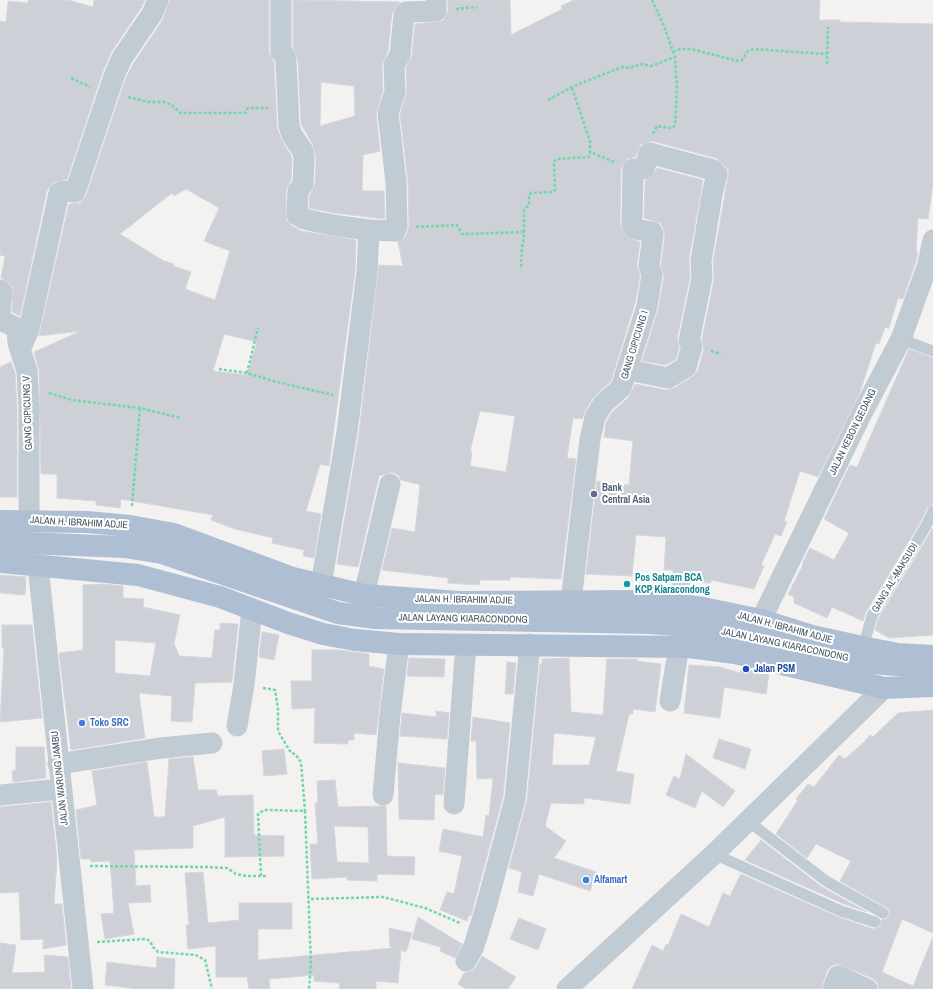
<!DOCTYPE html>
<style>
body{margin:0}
canvas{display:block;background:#f4f1f1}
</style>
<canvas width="933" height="989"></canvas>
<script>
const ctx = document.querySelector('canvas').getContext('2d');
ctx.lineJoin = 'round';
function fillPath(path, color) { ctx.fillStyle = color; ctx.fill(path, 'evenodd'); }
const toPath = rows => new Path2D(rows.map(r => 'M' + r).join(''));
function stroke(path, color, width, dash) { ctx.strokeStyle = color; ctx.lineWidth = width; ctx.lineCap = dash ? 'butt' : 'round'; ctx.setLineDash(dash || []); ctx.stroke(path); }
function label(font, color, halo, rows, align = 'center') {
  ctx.font = font + ' "Archivo Narrow",sans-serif'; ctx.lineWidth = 4; ctx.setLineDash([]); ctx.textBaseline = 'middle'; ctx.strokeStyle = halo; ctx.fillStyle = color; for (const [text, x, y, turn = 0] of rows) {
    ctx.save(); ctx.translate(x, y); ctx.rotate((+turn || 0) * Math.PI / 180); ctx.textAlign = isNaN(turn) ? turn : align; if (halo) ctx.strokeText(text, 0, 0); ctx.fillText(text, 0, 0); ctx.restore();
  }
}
const building = toPath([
 [28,0,68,0,93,7,94,0,145,0,141,8,112,51,103,71,67,179,54,182,47,190,20,316,12,312,13,288,8,282,1,278,5,256,0,255,0,21,6,22,8,1,28,3,28,0],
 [170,0,269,0,269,52,274,63,277,127,281,139,291,155,292,160,291,180,286,190,286,220,291,225,301,231,356,240,355,271,329,466,320,464,306,511,321,514,314,558,303,556,304,550,272,543,273,538,235,529,211,520,213,515,121,499,120,508,96,505,96,501,57,498,57,474,41,474,39,370,34,352,81,331,39,336,69,204,80,203,86,196,125,80,133,64,162,21,170,0],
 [186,189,219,208,204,241,230,251,215,300,185,289,191,272,173,266,174,264,164,261,120,234,172,193,174,196,186,189],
 [224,334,257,342,247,375,213,371,224,334],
 [293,0,400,2,392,13,388,51,382,65,383,90,376,114,380,151,363,155,362,191,384,191,385,219,334,213,309,208,310,195,315,184,316,158,313,145,301,124,298,61,293,47,293,0],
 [321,82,354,86,355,116,320,126,321,82],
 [448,0,510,0,511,35,562,9,561,6,574,0,820,0,819,20,840,20,840,22,933,24,933,184,928,219,918,218,916,251,918,252,916,261,903,299,898,298,889,328,885,327,879,344,876,343,860,392,818,477,800,471,784,521,787,522,781,536,775,534,761,565,764,566,754,589,711,580,711,583,690,582,689,588,672,588,673,570,664,570,666,537,636,535,632,576,586,574,597,481,629,485,633,441,604,437,606,422,612,412,629,397,635,384,666,390,674,388,692,377,698,370,704,349,702,339,714,280,713,262,729,171,725,166,716,158,652,141,641,144,635,157,627,159,621,168,620,223,628,238,640,242,637,265,640,276,635,303,611,381,593,398,585,411,582,419,573,418,567,458,576,459,561,579,510,577,510,580,480,580,479,585,448,583,448,578,382,570,392,528,415,532,420,486,418,484,401,480,398,475,392,472,379,476,358,567,337,564,359,433,379,265,403,266,398,242,406,236,409,226,408,181,400,114,407,92,406,68,412,56,415,24,443,21,448,11,448,0],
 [480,411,515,416,506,472,470,466,472,452,470,451,480,411],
 [657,168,703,180,689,259,690,277,677,339,679,348,676,359,666,365,642,361,658,310,664,277,661,265,665,237,663,228,660,223,644,218,645,181,651,178,657,168],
 [909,349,933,358,933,504,927,508,920,523,866,612,863,621,832,607,827,618,794,603,794,597,788,594,803,565,802,564,810,548,834,560,849,533,824,519,850,465,857,467,909,349],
 [11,362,15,373,17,408,17,497,0,497,0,367,11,362],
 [933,528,933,635,889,638,875,630,878,619,933,528],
 [0,575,26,577,25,595,0,593,0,575],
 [102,584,123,586,123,598,144,599,143,607,180,615,174,643,179,656,212,658,215,630,220,630,220,623,238,624,232,682,195,683,192,722,171,721,172,696,139,693,145,738,71,750,59,653,83,650,83,585,102,584],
 [115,640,156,643,150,676,115,673,115,640],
 [2,625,32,625,42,718,0,722,4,648,2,648,2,625],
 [262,632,279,635,274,660,259,657,262,632],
 [312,650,339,650,369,654,369,666,384,669,376,735,354,733,354,740,348,740,348,744,314,743,315,708,292,709,291,681,312,681,312,650],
 [409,658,445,659,444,677,407,676,409,658],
 [569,658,571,712,603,715,607,659,637,659,637,661,661,664,655,712,633,709,633,714,629,714,616,771,634,774,630,804,584,798,584,804,551,803,545,826,566,841,554,858,596,872,590,891,539,874,533,896,518,892,522,872,509,868,527,800,540,664,542,664,542,659,569,658],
 [554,733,596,737,589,765,552,765,554,733],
 [507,662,516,663,513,694,505,694,507,662],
 [689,665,720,667,740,673,741,669,769,674,766,694,724,687,720,718,684,713,689,665],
 [933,710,933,933,902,919,882,972,913,986,933,937,933,989,879,989,877,982,872,978,837,964,831,966,827,971,821,989,632,989,652,945,663,951,666,944,668,945,681,914,709,927,723,893,730,896,741,874,838,917,873,929,880,927,881,920,886,919,889,916,889,909,840,881,851,861,816,844,807,858,776,834,798,800,796,799,808,784,814,787,839,755,845,759,864,742,870,735,873,737,898,713,933,710],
 [436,711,449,713,447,739,400,736,402,713,436,717,436,711],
 [473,717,510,723,503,797,474,904,471,916,469,915,467,921,440,910,447,892,454,894,462,856,439,851,443,829,483,837,486,815,489,816,493,778,477,779,476,741,471,741,473,717],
 [719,739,751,749,745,769,713,758,719,739],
 [16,747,44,747,46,778,13,782,12,771,16,770,16,747],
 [284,749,287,774,264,776,262,751,284,749],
 [686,754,735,791,723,807,702,791,695,808,666,795,674,776,680,779,686,754],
 [193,757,198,790,216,790,218,796,253,795,254,835,284,836,284,856,225,857,225,817,193,826,193,848,134,850,136,886,150,885,151,902,128,903,134,934,105,939,101,914,114,913,110,861,91,862,91,859,81,859,76,810,97,805,92,771,147,762,154,817,165,817,169,759,193,757],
 [398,763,445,768,443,795,435,794,434,820,399,819,398,763],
 [335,780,338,807,386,806,387,856,415,857,414,875,377,874,377,881,347,880,347,877,312,879,310,844,318,844,315,803,318,803,317,781,335,780],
 [334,826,368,827,369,863,337,862,334,826],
 [51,802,57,860,54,904,62,904,66,945,43,949,43,939,21,940,19,892,0,893,0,807,51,802],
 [761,840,822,887,867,912,844,904,745,860,761,840],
 [203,872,208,923,239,920,239,903,292,903,292,929,258,929,258,960,394,948,390,947,389,928,412,933,406,952,401,950,398,983,376,981,376,989,339,989,340,983,314,981,314,975,269,979,270,989,249,989,247,977,216,977,216,946,188,949,186,925,189,925,185,873,203,872],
 [418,917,462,944,455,958,440,951,441,947,412,939,418,917],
 [519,918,546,929,538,950,510,939,519,918],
 [0,943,16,945,12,973,45,972,44,955,68,957,71,989,0,989,0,943],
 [482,956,516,977,508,989,466,989,458,984,464,973,472,971,476,967,482,956],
 [157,957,175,959,174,989,138,989,105,985,107,962,156,968,157,957]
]);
const path = toPath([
 [652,0,664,26,675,57,677,88,675,125,673,128,670,128,657,126,653,134],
 [456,9,477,7],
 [673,52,680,49,691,49,738,61,742,60,747,52,753,49,827,54],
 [827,64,828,27],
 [71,78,90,87],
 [572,88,590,141,590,152,614,162],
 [128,97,148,102,164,102,172,105,180,113,245,113,248,108,268,108],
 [548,100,574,86,622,67,629,68,643,64,651,66,675,57],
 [416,227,457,225,462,234,524,232],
 [521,267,522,247,524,238,524,210,529,205,529,195,531,193,552,192,555,190,554,162,556,159,589,157,590,152],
 [711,351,721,354],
 [219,369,247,373,277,382,333,395],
 [247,373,258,328],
 [49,393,72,400,140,408,181,418],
 [132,506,140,408],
 [263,688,275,690,278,709,278,731,291,753,295,754,301,762,305,811],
 [90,866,207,867,227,868,236,874,246,876,267,876],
 [261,876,258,814,264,810,271,810,305,811,311,964,309,989],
 [311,899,383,897,425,908,460,923],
 [97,942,146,939,150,941,153,947,158,952,196,955,205,960,212,989]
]);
const service = toPath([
 [901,339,933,351],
 [863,647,872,616,926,526,933,511],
 [748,821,826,881,883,913],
 [714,854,841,911,875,922]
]);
const minor = toPath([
 [281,0,281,52,285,56,286,62,289,126,292,135,303,151,304,159,303,184,298,191,297,215,304,219,332,225,369,230],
 [0,290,2,292,0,313],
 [0,320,17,328,18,343,27,371,29,408,29,520],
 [20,350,29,329,59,193,63,191,75,192,114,76,122,58,152,14,158,0],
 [38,566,83,989],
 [321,585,347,432,367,272,369,230,395,231,397,226,396,182,388,113,395,92,394,65,400,55,404,15,406,12,436,11,436,0],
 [364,595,390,484],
 [571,601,590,439,595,417,603,404,621,388,647,306,652,275,649,266,653,235,652,232,635,229,632,223,633,169,644,169,649,153,713,170,717,174,712,195,701,261,702,278,689,341,692,346,686,367,668,378,628,370],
 [761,620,862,413,901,339,928,264,933,240],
 [670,701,679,646],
 [237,726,244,685,252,609],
 [58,764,161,748,212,743],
 [0,795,61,789],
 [383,795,390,715,399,644],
 [454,804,466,644],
 [466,961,474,946,486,907,515,799,530,644],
 [567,989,714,854,884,688],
 [833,989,838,976,867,989]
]);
const primary = toPath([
 [0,521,87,522,130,526,174,534,293,578,364,595,459,602,649,601,703,608,761,620,812,636,867,648,898,654,933,656],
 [0,562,138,575,220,597,288,623,323,634,355,640,399,644,689,647,735,653,884,688,933,686]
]);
const primaryBridge = toPath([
 [0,542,124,547,162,553,338,613,375,618,650,623,704,627,810,651,872,663,933,668]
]);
const markers = [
 [594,494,4,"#5c6f8a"],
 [627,584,4,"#0f9aa8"],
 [746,669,4,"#1a4fb4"],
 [82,723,4,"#3f7fe0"],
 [586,880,4,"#3f7fe0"]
];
const streetNames = [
 ["GANG CIPICUNG I",635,345,-73],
 ["GANG CIPICUNG V",28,413,-92],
 ["JALAN KEBON GEDANG",853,432,-64],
 ["JALAN H. IBRAHIM ADJIE",79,523,3],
 ["GANG AL -MAKSUDI",895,578,-59],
 ["JALAN H. IBRAHIM ADJIE",464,600,1],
 ["JALAN LAYANG KIARACONDONG",463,619,1],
 ["JALAN H. IBRAHIM ADJIE",785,628,15],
 ["JALAN LAYANG KIARACONDONG",785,645,12],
 ["JALAN WARUNG JAMBU",60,778,-96]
];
const serviceNames = [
 ["Bank",602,488],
 ["Central Asia",602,500]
];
const cultureNames = [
 ["Pos Satpam BCA",635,578],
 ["KCP Kiaracondong",635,590]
];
const transitNames = [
 ["Jalan PSM",754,669]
];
const shopNames = [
 ["Toko SRC",90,723],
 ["Alfamart",594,880]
];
fillPath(building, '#cdd0d6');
stroke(building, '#d5d7dd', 1);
stroke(path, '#71d7a9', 2.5, [3, 2]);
stroke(service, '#c1cbd4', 11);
stroke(minor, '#c1cbd4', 21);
stroke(primary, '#afbfd3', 22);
stroke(primaryBridge, '#afbfd3', 22);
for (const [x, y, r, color] of markers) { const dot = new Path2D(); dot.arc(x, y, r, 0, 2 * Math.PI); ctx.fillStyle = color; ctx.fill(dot); stroke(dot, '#fff', 1.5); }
label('10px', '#475461', '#fff', streetNames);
label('bold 10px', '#4e5e75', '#fff', serviceNames, 'left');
label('bold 10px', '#0d838f', '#fff', cultureNames, 'left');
label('bold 10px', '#164399', '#fff', transitNames, 'left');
label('bold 10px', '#366cbe', '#fff', shopNames, 'left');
</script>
